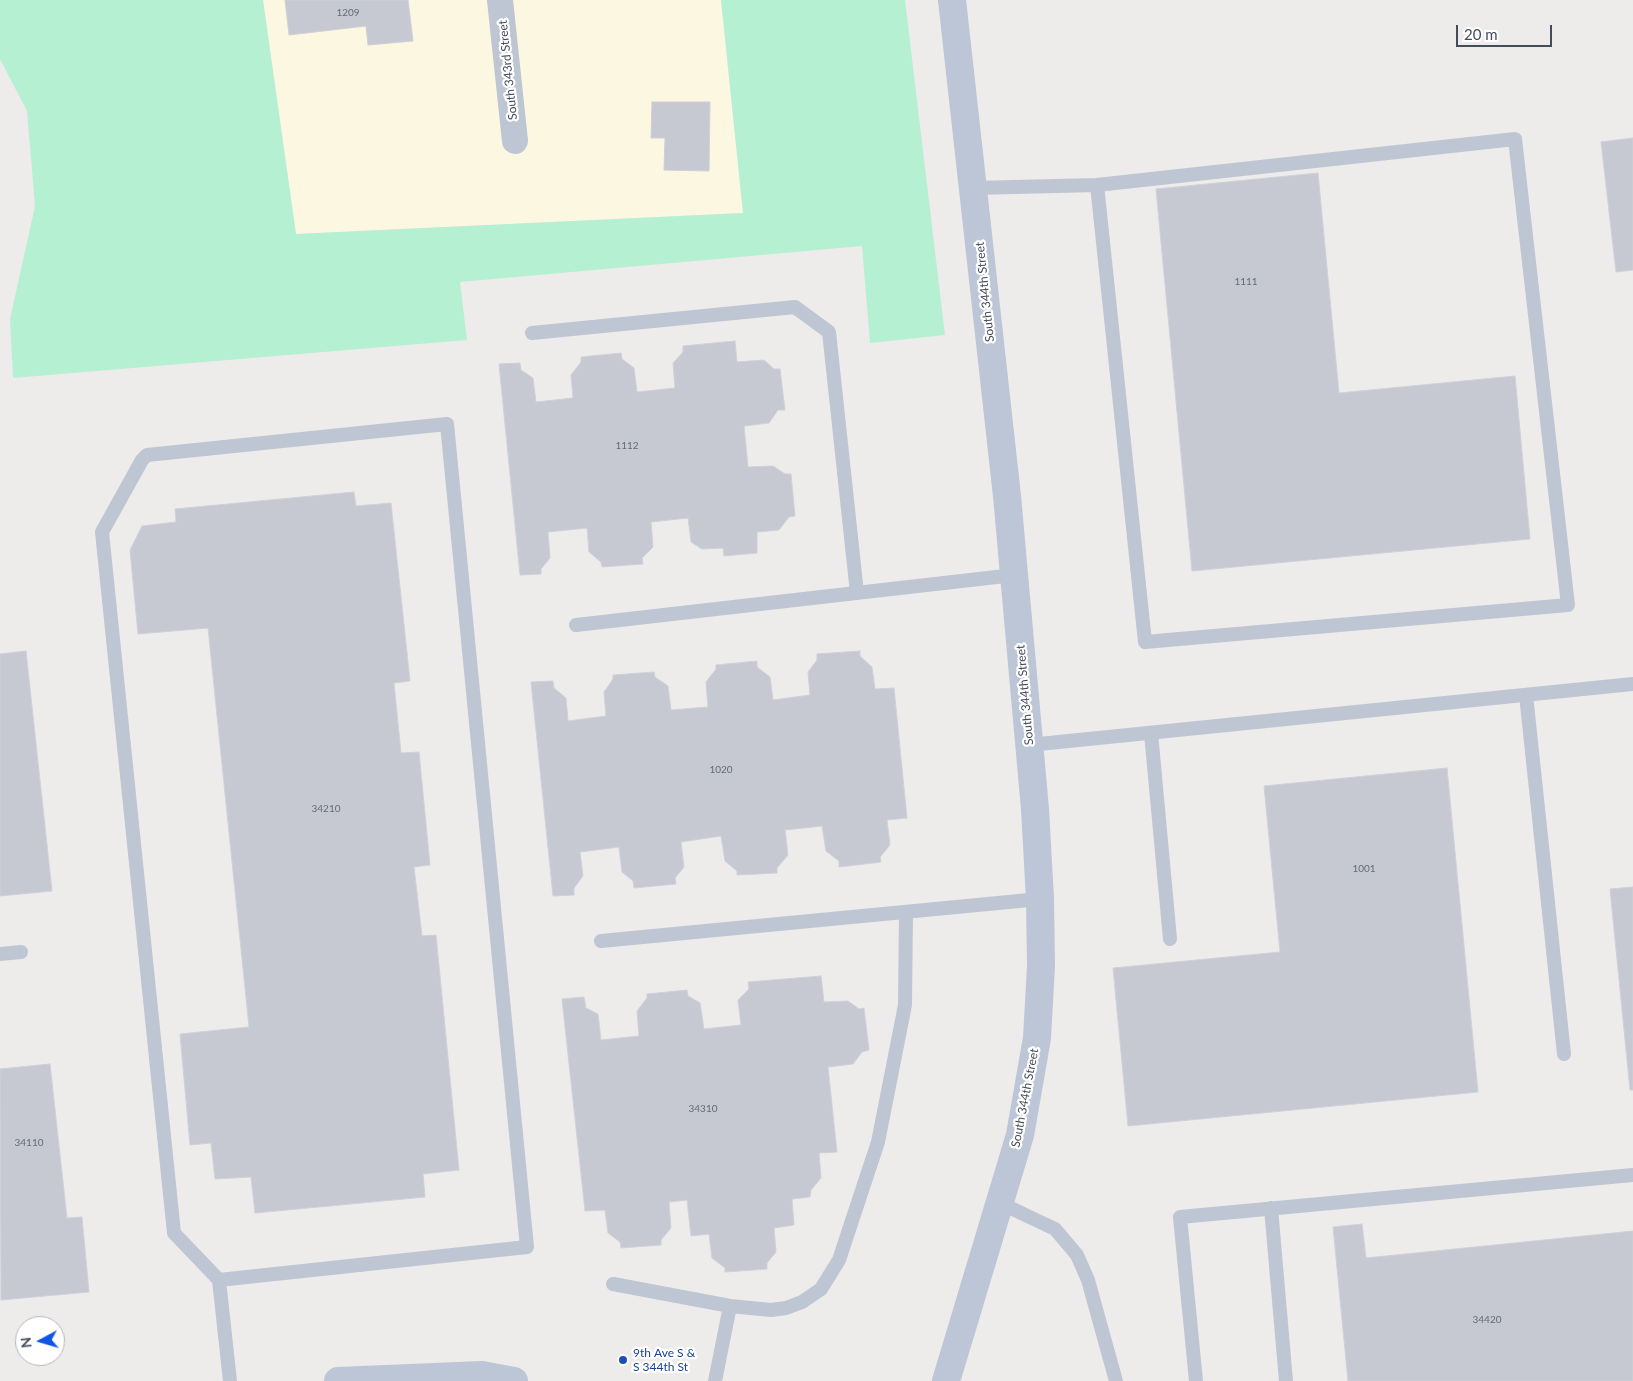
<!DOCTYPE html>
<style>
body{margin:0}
#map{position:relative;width:1633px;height:1381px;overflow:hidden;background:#eeebeb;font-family:Lato,sans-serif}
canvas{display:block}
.north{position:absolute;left:15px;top:1316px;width:50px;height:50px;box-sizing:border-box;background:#fff;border:1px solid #b4b7bd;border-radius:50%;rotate:264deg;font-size:14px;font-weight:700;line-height:20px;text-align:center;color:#434c59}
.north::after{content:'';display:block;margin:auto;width:18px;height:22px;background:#0f54e4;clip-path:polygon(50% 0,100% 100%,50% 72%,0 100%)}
.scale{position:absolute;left:1456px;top:25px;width:96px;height:22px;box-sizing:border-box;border:2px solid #434c59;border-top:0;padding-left:6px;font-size:15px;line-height:18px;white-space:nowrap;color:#434c59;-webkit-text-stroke:4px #fff;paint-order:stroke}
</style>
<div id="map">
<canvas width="1633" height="1381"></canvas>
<div class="north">N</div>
<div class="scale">20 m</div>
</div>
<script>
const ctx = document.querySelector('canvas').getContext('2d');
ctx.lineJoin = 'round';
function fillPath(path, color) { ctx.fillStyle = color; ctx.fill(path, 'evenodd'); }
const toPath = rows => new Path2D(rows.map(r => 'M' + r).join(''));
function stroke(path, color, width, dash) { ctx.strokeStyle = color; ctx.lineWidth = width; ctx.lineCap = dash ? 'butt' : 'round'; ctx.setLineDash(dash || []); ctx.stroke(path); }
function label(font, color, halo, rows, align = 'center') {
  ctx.font = font + ' Lato,sans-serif'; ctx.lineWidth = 4.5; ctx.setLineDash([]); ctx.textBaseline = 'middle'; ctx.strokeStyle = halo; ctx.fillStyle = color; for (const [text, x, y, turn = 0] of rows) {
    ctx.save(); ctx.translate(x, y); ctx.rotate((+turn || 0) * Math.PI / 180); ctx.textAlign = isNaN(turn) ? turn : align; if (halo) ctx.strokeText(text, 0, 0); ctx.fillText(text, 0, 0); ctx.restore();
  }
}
const commercial = toPath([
 [263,0,721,0,743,213,296,234]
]);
const green = toPath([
 [0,0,263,0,296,234,743,213,721,0,905,0,945,335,870,343,862,246,460,282,467,340,13,378,10,319,35,206,27,111,0,59]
]);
const building = toPath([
 [285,0,408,0,413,41,368,45,366,26,289,35,285,0],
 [652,102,710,102,709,171,664,170,665,138,651,138,652,102],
 [1633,138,1633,270,1616,272,1601,142,1633,138],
 [1318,173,1339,393,1515,376,1530,539,1192,571,1156,189,1318,173],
 [735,341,737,362,764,360,774,369,780,369,785,410,778,410,769,423,744,426,748,467,773,466,785,474,791,474,795,516,789,517,779,530,757,532,757,553,724,556,723,548,702,549,691,542,688,518,651,522,653,547,642,558,643,564,602,567,601,562,589,552,587,528,548,532,550,558,541,569,541,574,520,575,499,364,520,363,521,370,533,378,536,402,573,398,571,375,581,362,581,357,621,353,622,359,634,368,637,392,675,388,673,363,683,352,683,346,735,341],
 [354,492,356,506,391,503,410,681,394,683,401,753,419,752,430,865,414,867,422,936,436,935,459,1170,423,1174,425,1197,255,1213,251,1177,215,1179,211,1143,190,1145,180,1034,249,1027,208,628,138,634,130,550,142,526,176,522,175,509,354,492],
 [26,651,52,891,0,896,0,654,26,651],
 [860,651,860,656,872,667,875,689,894,688,907,818,887,820,890,845,880,857,881,862,839,867,839,861,826,851,822,826,785,830,788,855,777,868,777,873,737,875,737,871,725,861,721,836,681,842,684,867,675,878,676,884,634,888,633,881,622,872,619,847,580,852,583,876,574,888,574,895,553,896,531,682,553,681,554,688,566,698,568,721,606,716,604,692,613,679,613,675,654,672,655,677,668,686,671,710,708,707,706,682,716,669,716,665,757,661,757,667,770,677,773,700,810,695,808,672,817,660,817,654,860,651],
 [1447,768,1478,1092,1128,1126,1113,968,1280,952,1264,786,1447,768],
 [1633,887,1633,1090,1630,1090,1610,889,1633,887],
 [821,976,824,1002,848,1001,859,1009,864,1008,869,1050,862,1052,853,1064,828,1067,837,1152,819,1153,821,1178,811,1190,810,1197,792,1199,794,1225,774,1228,776,1252,767,1263,767,1269,725,1272,725,1268,712,1258,709,1234,691,1236,687,1200,669,1202,671,1228,661,1240,661,1245,621,1248,620,1242,608,1233,605,1210,585,1211,562,999,584,997,586,1008,598,1014,601,1040,639,1036,637,1011,647,998,647,994,687,990,688,996,700,1003,704,1029,741,1025,738,1000,749,989,748,982,821,976],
 [50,1064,67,1218,82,1217,89,1292,1,1300,0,1069,50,1064],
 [1362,1224,1366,1258,1633,1231,1633,1381,1348,1381,1333,1227,1362,1224]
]);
const lane = toPath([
 [973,188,1097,185,1145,642,1568,605,1515,139,1097,185],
 [532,333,795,307,829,332,857,593],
 [576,625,1014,575],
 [1526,695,1564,1054],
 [1151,733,1170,939],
 [1029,745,1633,684],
 [601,941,1040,899],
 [0,954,21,952],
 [1000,1203,1055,1229,1077,1255,1088,1280,1116,1381],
 [1271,1208,1286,1381],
 [219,1280,527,1247,447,424,147,455,142,460,102,532,174,1233,219,1280,230,1381],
 [613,1284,730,1306,771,1310,786,1308,802,1302,821,1289,839,1260,878,1142,905,1005,906,912],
 [715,1381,730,1306],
 [1196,1381,1180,1217,1633,1175]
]);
const street = toPath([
 [500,0,515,141]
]);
const secondary = toPath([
 [338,1381,482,1375,514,1381],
 [946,1381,1020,1135,1037,1038,1041,966,1040,899,1035,809,1007,496,952,0]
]);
const markers = [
 [623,1360,5,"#1a4fb4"]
];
const numberNames = [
 ["1209",348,13],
 ["1111",1246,282],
 ["1112",627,446],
 ["1020",721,770],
 ["34210",326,809],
 ["1001",1364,869],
 ["34310",703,1109],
 ["34110",29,1143],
 ["34420",1487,1320]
];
const streetNames = [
 ["South 343rd Street",508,70,-96],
 ["South 344th Street",985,292,-96],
 ["South 344th Street",1025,695,-95],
 ["South 344th Street",1025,1098,-79]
];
const transitNames = [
 ["9th Ave S &",633,1353],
 ["S 344th St",633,1367]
];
fillPath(commercial, '#fcf7e1');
fillPath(green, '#b5f0d3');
fillPath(building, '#c7c9d2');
stroke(building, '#cfd0d8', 1);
stroke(lane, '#bdc6d2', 14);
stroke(street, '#bdc6d2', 26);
stroke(secondary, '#bcc6d6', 28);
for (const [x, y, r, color] of markers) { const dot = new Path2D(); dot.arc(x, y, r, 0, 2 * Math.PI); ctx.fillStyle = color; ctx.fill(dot); stroke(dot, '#fff', 2); }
label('10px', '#646b77', null, numberNames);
label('12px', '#434c59', '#fff', streetNames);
label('12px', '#164399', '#fff', transitNames, 'left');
</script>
